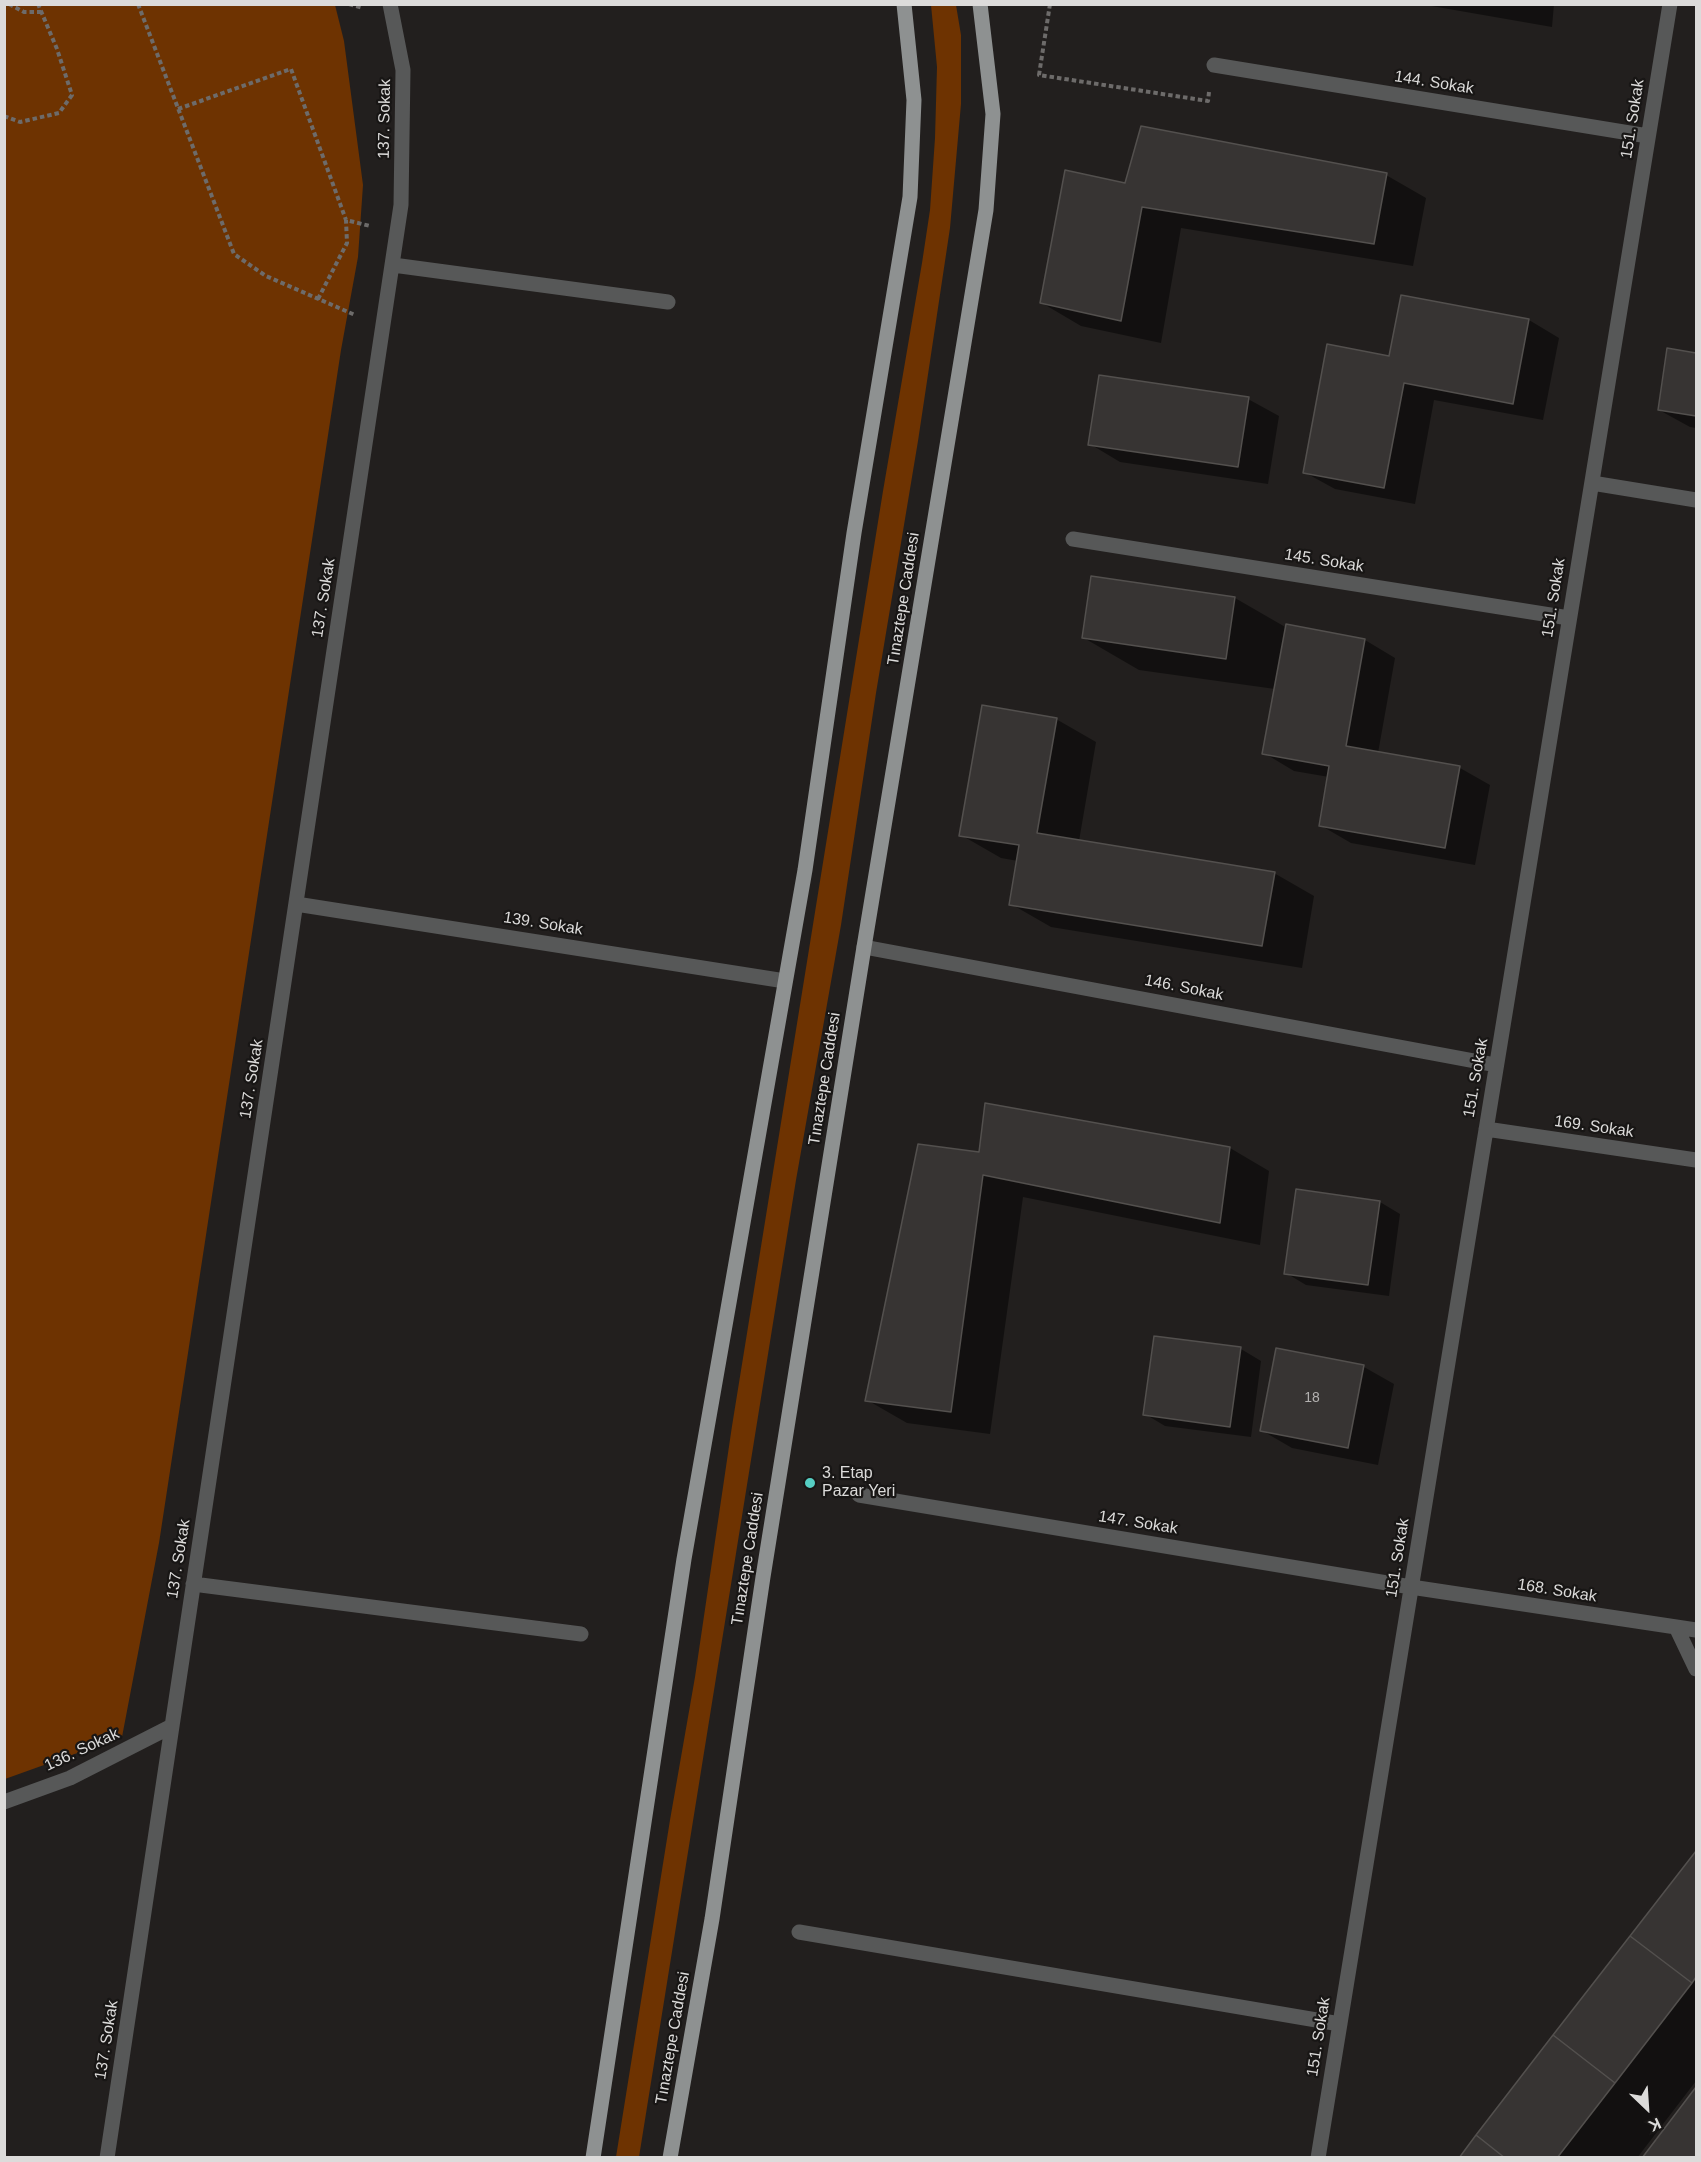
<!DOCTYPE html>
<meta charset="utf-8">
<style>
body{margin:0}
#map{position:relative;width:1701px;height:2162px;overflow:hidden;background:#221f1e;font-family:Arial,sans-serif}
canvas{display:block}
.frame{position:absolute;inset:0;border:6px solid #dcdbda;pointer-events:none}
.north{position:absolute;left:1617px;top:2078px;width:60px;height:60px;-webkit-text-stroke:4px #181615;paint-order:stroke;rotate:155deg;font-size:16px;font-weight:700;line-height:24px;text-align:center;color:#dcdbda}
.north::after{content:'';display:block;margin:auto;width:21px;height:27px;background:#dcdbda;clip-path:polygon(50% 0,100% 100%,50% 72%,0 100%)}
</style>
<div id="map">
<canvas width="1701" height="2162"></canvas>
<div class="frame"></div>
<div class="north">K</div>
</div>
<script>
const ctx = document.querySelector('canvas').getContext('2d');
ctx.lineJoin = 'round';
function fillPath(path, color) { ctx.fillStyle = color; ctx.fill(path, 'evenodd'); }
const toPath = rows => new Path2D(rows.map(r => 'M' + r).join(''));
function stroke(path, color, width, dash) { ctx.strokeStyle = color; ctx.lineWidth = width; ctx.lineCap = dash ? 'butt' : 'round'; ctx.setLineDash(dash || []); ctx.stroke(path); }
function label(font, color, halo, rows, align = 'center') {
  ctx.font = font + ' Arial,sans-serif'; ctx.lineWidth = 4.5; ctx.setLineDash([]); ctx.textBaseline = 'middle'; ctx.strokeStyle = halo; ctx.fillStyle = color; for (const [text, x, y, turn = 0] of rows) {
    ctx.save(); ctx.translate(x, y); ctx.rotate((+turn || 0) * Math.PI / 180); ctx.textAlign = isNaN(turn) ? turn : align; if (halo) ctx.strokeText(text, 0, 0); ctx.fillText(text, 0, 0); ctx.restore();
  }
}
const green = toPath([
 [5,4,335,5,344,41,363,185,358,257,341,350,159,1543,122,1737,5,1779],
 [931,5,956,5,961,35,961,104,950,228,918,441,876,693,841,925,796,1180,639,2157,616,2157,670,1820,695,1677,732,1426,883,491,922,263,930,210,935,138,937,67]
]);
const shadow = toPath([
 [1420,4,1554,4,1552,27],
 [1386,175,1426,198,1413,266,1181,228,1161,343,1081,326,1042,303,1126,184],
 [1529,320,1559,338,1543,420,1434,400,1415,504,1335,489,1304,472,1390,358],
 [1668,350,1696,354,1696,428,1690,427,1659,410],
 [1248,399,1279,416,1268,484,1120,462,1090,444],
 [1093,577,1235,598,1287,628,1365,640,1395,658,1378,753,1460,768,1490,785,1475,865,1351,843,1320,825,1329,777,1294,771,1264,753,1275,689,1139,670,1084,638],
 [1056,719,1096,742,1079,841,1274,873,1314,896,1302,968,1051,927,1011,904,1018,861,1001,858,961,835],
 [1230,1148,1269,1171,1260,1245,1023,1197,990,1434,907,1423,867,1400,981,1153],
 [1297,1191,1380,1202,1400,1214,1389,1296,1306,1285,1286,1273],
 [1155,1337,1241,1349,1261,1361,1251,1437,1165,1426,1145,1414],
 [1277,1350,1364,1367,1394,1384,1378,1465,1292,1448,1261,1430],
 [1696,1853,1696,2081,1637,2158,1461,2158],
 [1696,2089,1696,2158,1644,2158]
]);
const building = toPath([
 [1141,126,1387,173,1374,244,1142,207,1121,321,1040,303,1065,170,1125,183,1141,126],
 [1401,295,1529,319,1513,404,1404,383,1384,488,1303,473,1327,344,1389,356,1401,295],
 [1667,348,1696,353,1696,416,1658,410,1667,348],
 [1099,375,1249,397,1238,467,1088,445,1099,375],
 [1091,576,1235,597,1226,659,1082,638,1091,576],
 [1286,624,1365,639,1346,746,1460,766,1445,848,1319,826,1329,766,1262,754,1286,624],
 [982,705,1057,718,1037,833,1275,872,1262,946,1009,905,1019,845,959,836,982,705],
 [985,1103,1230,1147,1220,1223,983,1175,951,1412,865,1401,918,1144,979,1152,985,1103],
 [1296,1189,1380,1201,1368,1285,1284,1274,1296,1189],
 [1154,1336,1241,1347,1230,1427,1143,1415,1154,1336],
 [1276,1348,1364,1365,1348,1448,1260,1431,1276,1348],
 [1696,1851,1696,1977,1692,1983,1630,1936,1696,1851],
 [1630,1936,1692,1983,1615,2083,1553,2035,1630,1936],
 [1553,2035,1615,2083,1557,2158,1505,2158,1476,2135,1553,2035],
 [1696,2087,1696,2158,1642,2158,1696,2087],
 [1476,2135,1505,2158,1459,2158,1476,2135]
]);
const path = toPath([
 [9,4,24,12,41,12],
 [138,4,234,254,266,276,355,315],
 [349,4,363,8],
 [1050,4,1039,75,1208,101,1209,92],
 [178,109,291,69,346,220],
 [4,116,20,122,59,113,72,95,57,49,38,4],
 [318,299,347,243,346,220,370,226]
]);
const minor = toPath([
 [1214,65,1648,136],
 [393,265,668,302],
 [1592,483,1696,500],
 [1073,539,1569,618],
 [296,904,785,981],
 [864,947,1496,1065],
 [1486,1129,1696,1160],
 [859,1495,1411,1587,1696,1630],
 [193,1584,581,1634],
 [1676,1627,1696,1669],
 [4,1802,70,1778,172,1726],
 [799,1932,1340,2024],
 [107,2158,401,205,403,70,390,4],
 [1318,2158,1670,4]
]);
const major = toPath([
 [593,2158,684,1559,805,870,854,533,910,197,914,100,904,4],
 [670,2158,712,1919,763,1577,864,947,986,210,993,114,980,4]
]);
const markers = [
 [810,1483,6,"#56cec3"]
];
const numberNames = [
 ["18",1312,1398]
];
const streetNames = [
 ["144. Sokak",1434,83,9],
 ["137. Sokak",385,119,-89],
 ["151. Sokak",1633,119,-81],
 ["145. Sokak",1324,561,9],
 ["137. Sokak",324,598,-81],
 ["151. Sokak",1554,598,-81],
 ["Tınaztepe Caddesi",904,599,-81],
 ["139. Sokak",543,924,9],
 ["146. Sokak",1184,988,11],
 ["151. Sokak",1476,1078,-80],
 ["137. Sokak",252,1079,-81],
 ["Tınaztepe Caddesi",825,1079,-81],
 ["169. Sokak",1594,1127,8],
 ["147. Sokak",1138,1523,9],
 ["151. Sokak",1398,1558,-81],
 ["137. Sokak",179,1559,-81],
 ["Tınaztepe Caddesi",748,1559,-81],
 ["168. Sokak",1557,1591,9],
 ["136. Sokak",82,1750,-25],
 ["151. Sokak",1319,2037,-81],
 ["Tınaztepe Caddesi",673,2038,-80],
 ["137. Sokak",107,2040,-81]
];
const poiNames = [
 ["3. Etap",822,1474],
 ["Pazar Yeri",822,1492]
];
fillPath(green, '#6e3301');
fillPath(shadow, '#0007');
fillPath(building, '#373433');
stroke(building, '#53504e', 1.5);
stroke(path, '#6d6b6a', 4, [4.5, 3]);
stroke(minor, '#575858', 15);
stroke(major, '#8e9191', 15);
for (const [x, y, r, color] of markers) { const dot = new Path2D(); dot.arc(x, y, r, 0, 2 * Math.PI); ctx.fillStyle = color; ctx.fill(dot); stroke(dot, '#181615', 2); }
label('14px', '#b3b1b0', null, numberNames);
label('16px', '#dcdbda', '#181615', streetNames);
label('16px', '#dcdbda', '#181615', poiNames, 'left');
</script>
